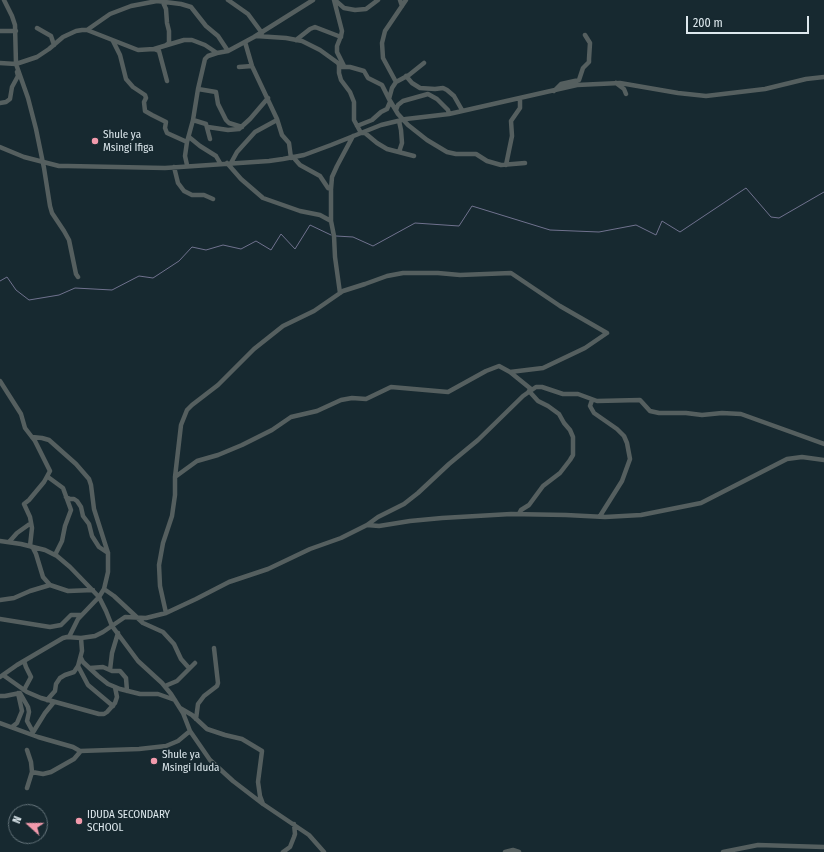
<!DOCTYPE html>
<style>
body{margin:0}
#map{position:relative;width:824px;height:852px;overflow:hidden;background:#172930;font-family:"Fira Sans Condensed",sans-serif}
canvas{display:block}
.north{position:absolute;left:8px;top:804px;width:40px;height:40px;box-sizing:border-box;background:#172930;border:1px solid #66757c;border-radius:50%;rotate:291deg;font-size:11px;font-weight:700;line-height:16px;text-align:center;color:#dde8ed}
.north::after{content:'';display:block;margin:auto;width:14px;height:18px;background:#f29aac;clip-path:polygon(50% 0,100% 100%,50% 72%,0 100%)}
.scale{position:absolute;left:686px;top:16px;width:123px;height:18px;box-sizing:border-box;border:2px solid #dde8ed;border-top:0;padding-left:5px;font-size:12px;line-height:14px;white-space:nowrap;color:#dde8ed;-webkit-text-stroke:3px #172930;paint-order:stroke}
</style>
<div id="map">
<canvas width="824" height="852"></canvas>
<div class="north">N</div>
<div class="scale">200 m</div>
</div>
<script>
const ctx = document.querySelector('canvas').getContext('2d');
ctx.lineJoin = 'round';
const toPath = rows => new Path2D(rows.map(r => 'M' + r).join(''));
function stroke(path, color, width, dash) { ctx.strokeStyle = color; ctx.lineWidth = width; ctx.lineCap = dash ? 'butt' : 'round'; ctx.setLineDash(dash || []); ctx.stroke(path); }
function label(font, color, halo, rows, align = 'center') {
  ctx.font = font + ' "Fira Sans Condensed",sans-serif'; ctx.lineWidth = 3.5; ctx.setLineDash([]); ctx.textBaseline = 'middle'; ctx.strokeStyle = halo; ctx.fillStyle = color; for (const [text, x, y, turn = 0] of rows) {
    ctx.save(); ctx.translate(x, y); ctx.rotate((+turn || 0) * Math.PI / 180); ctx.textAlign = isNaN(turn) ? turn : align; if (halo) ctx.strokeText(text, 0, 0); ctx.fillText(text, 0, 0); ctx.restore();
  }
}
const stream = toPath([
 [336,236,353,237,373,246,415,223,459,226,472,206,550,230,599,232,636,225,656,235,662,221,680,232,746,188,771,217,779,218,824,192],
 [0,281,7,277,16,290,29,300,59,295,75,288,112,290,139,276,153,278,179,261,192,247,206,250,223,245,241,249,256,241,271,250,281,234,295,249,310,225,331,235]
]);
const minor = toPath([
 [4,0,12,16,15,25,16,64,28,98,36,129,44,168,50,206,52,213,64,231,69,240,76,274,78,277],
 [162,0,166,9,167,23,169,31,169,43,166,45],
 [228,0,248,14,262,33],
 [334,0,342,31,341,36,337,46,337,52,344,66],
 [335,0,344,8,355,10,366,9,378,0],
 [400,0,402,6],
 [406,0,385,31,382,43,383,58,396,82,392,88,389,99,398,114,408,125,427,140,447,152,456,154,476,154,487,161,501,165,525,163],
 [37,28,51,36,54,45],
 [87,30,110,14,131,6,157,1,181,4,191,7,206,26,218,36,228,51],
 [0,31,16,31],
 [256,36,286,38,302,41,320,50,338,63,339,65,339,73,341,80,350,92,354,102,354,120,361,133,365,133,377,143,387,149,414,156],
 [296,40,310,29,315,27,341,37],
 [113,41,120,55,126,79,133,87,145,95,146,98,144,102,145,111,152,115,166,122,165,128,167,133,187,142],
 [245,42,252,66,277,119,282,135,289,143,291,158],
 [154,49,159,51,167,81],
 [0,63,16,64,37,57,49,49,63,37,76,31,82,30,87,30,138,50,154,49,184,40,192,40,205,45,217,53],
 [239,67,252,66],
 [341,67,350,67,364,71,368,78,382,85,389,99],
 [406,76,412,83,420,88,435,89,443,88,447,90,454,96,462,110],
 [396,82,409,75,424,63],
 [616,83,624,89,626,94],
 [198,89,216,92,218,104,226,120,229,123,242,127],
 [554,91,561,84,579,80,583,68,589,62,589,59,590,43,585,35],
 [0,103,6,102,10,99,12,87,18,76,17,72],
 [396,110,398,105,403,101,428,94,437,99,448,110,449,114],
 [193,120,206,124,210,139],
 [399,121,401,130,402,143,399,152],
 [357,126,372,120,381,112,387,109,390,102],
 [208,127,228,130,239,129,250,119,268,98],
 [189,137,200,146,216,156,220,163],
 [0,147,24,157,59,166,68,166,165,168,269,161,283,159,304,155,331,145,381,125,406,119,449,114,577,85,620,83,678,93,706,96,765,89,806,79,824,77],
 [293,157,300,165,320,176,328,188,331,189],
 [227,163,241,179,263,198,300,211,320,215,331,221,334,236,335,257,340,293],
 [231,163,237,152,255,132,277,120],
 [187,165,185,156,187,142,193,120,198,89,205,59,208,56,217,53,228,51,254,37,313,0],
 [506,165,512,136,511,121,520,108,520,99],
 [174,167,178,183,184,191,192,195,204,195,213,199],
 [331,221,331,189,332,177,337,166,353,136],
 [510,372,531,389],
 [0,381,21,414,25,428,35,441,50,471,44,482,29,500,24,504,30,517,32,528,30,546,33,548,36,554,43,577,50,585],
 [592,400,590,406,594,413,617,429,624,436,627,443,630,459,622,481,600,516],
 [32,437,42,438,49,440,76,464,89,479,91,485,94,509,108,553,108,572,104,589,99,597,78,619,69,637],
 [48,477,63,488,71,510,65,526,62,541,55,555],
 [66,497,70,499,74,499,77,501,81,507,83,516,89,524,92,536,99,547,108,553],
 [519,514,521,510,529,505,543,486,560,473,570,460,573,455,573,437,570,430,564,423,559,414,548,406,538,401,529,391],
 [367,525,378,517,404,504,418,493,449,464,478,440,523,396,536,387,542,387,563,394,578,394,597,401,640,400,650,411,659,413,686,413,702,415,722,413,741,414,824,444],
 [0,541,21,544,45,550,57,556,70,567,99,597,106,611,112,626,138,661,162,683,171,694,183,713,190,731,210,760,233,781,263,804,309,835,324,852],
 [9,542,17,533,31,523],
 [104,589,114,596,143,623,163,632,174,644,181,659,189,668],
 [0,600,14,598,30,591,50,585,68,591,93,590],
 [166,613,160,586,159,565,163,543,172,516,175,495,175,477,197,461,218,455,242,445,272,430,291,417,317,411,341,400,352,398,366,399,391,387,448,392,486,371,499,366,510,372,543,368,585,348,607,333,560,306,511,273,460,275,438,273,403,273,387,276,365,284,343,291,314,311,283,326,254,349,218,385,192,405,187,410,181,425,175,477],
 [0,619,50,627,61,625,71,615,81,615],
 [81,658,83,662,98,676,108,684,120,689,140,694,158,694,175,700],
 [24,661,26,667,31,677,24,690],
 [78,666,88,685,113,706],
 [90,668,103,667,112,671,120,671,126,678,127,691],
 [110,670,112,653,118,633],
 [3,675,27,692,41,698,99,714,104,714,107,712,115,703,117,697,115,687],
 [0,677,17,665,63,638,67,637,81,638,95,636,103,632,125,617,146,618,166,613,196,599,229,582,268,569,310,549,341,538,367,525,379,526,410,521,442,518,511,514,566,515,605,517,641,515,701,503,787,459,802,457,824,460],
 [165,686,177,681,195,663],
 [20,693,28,707,29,712,27,721,33,732],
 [0,696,5,696,20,693],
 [47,700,55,691,56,684,60,678,65,675,74,672,78,666,82,651,81,638],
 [180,708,192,715,207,729,225,735,242,739,262,751,258,782,260,796,263,804],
 [196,719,198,704,204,696,217,686,218,683,214,648],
 [0,723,38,737,73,747,80,751,139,749,166,746,178,741,190,731],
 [12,727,17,723,22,711,18,693],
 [32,734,45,713,54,702],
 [27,750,31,762,32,772,27,788],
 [32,772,43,774,51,772,74,759,80,752],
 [283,852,290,847,294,837,295,834,294,824],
 [505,852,513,850,519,852],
 [723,852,758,845,824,847]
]);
const markers = [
 [95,141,4,"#f29aac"],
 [154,761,4,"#f29aac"],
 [79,821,4,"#f29aac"]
];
const poiNames = [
 ["Shule ya",103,135],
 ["Msingi Ifiga",103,148],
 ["Shule ya",162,755],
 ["Msingi Iduda",162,768],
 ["IDUDA SECONDARY",87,815],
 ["SCHOOL",87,828]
];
stroke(stream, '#70728e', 1);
stroke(minor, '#555f5f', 4.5);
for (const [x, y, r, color] of markers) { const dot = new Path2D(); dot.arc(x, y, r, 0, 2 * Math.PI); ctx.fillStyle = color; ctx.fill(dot); stroke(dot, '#172930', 1.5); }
label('11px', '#dde8ed', '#172930', poiNames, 'left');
</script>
